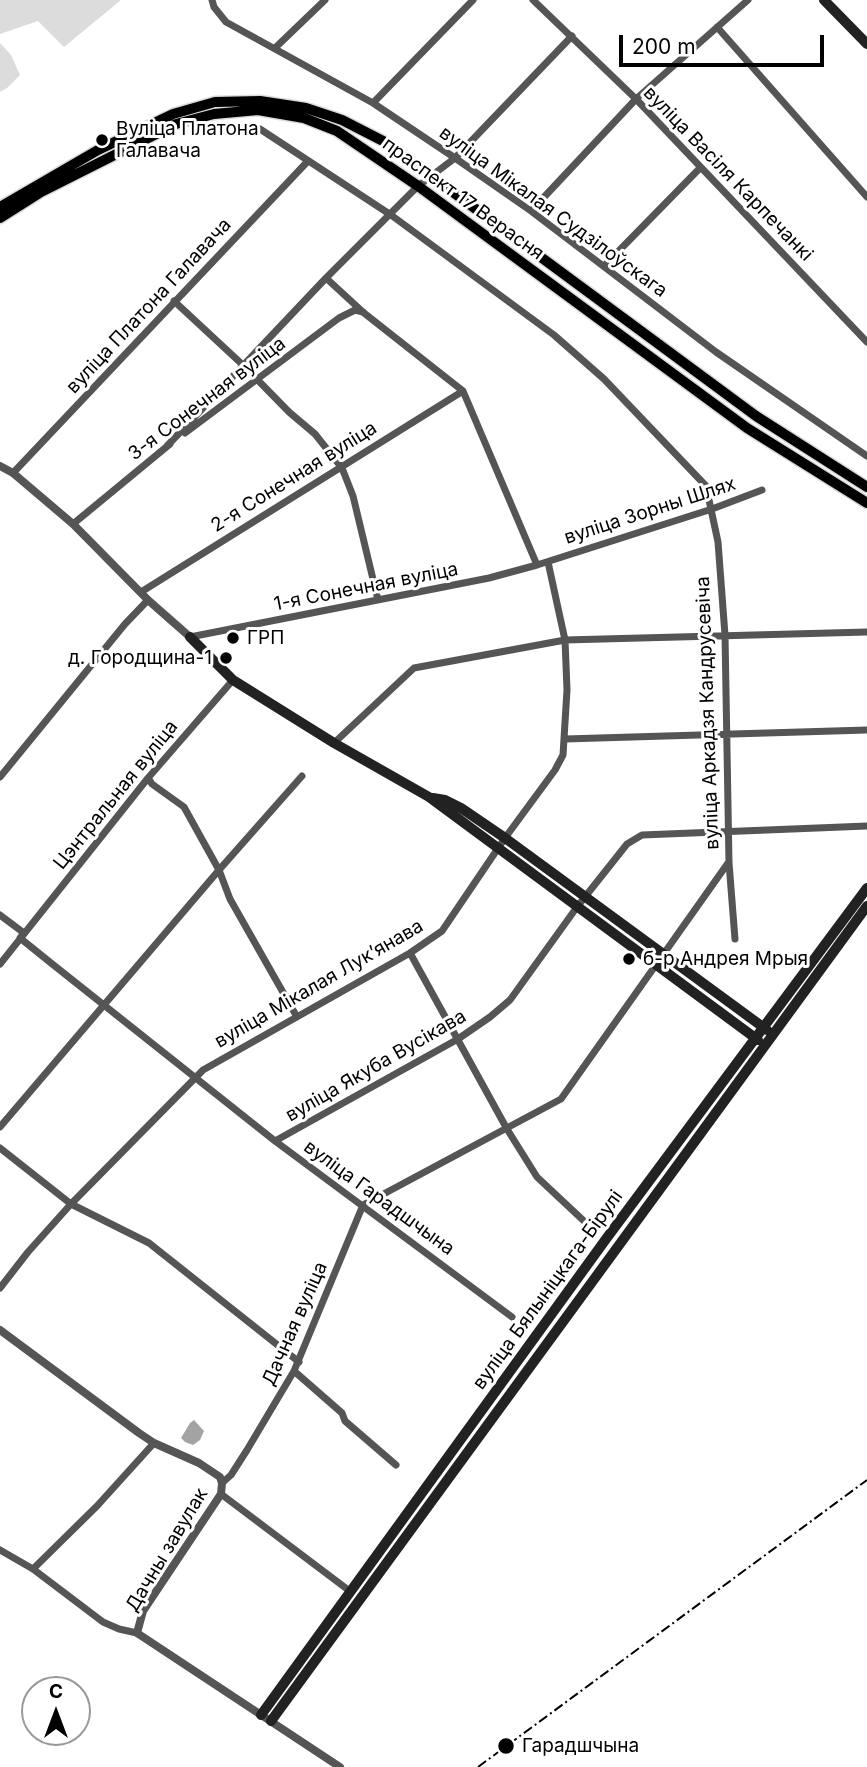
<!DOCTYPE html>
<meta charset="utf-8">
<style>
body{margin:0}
#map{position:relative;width:867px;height:1767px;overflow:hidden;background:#fff;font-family:Inter,sans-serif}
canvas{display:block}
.north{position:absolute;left:21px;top:1676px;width:70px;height:70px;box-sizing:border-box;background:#fff;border:2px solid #999;border-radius:50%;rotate:0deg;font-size:19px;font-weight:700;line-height:28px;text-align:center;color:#000}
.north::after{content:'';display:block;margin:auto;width:24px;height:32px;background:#000;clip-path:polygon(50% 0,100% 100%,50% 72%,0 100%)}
.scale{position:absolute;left:619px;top:35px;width:205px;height:32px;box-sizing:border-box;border:4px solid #000;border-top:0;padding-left:9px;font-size:21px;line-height:24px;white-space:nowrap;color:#000;-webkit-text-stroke:5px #fff;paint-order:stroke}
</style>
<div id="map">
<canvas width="867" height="1767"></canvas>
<div class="north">С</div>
<div class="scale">200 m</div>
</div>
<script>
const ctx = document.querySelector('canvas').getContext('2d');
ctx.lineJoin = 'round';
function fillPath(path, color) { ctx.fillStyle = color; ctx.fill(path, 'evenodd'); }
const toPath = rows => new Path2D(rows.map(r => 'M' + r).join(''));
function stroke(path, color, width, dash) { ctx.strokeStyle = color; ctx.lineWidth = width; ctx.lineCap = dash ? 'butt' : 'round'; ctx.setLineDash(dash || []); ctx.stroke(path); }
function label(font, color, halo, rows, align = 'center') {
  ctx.font = font + ' Inter,sans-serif'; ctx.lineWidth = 6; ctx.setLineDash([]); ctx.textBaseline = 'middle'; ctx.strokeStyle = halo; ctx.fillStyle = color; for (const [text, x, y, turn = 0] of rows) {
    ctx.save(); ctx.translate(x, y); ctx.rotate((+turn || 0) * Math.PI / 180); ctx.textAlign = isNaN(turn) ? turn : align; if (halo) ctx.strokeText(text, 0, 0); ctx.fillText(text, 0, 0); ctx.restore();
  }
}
const green = toPath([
 [0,0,121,0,64,47,38,21,0,34],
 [0,43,11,55,20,75,7,88,0,92]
]);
const water = toPath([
 [194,1420,204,1431,200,1440,193,1445,185,1442,181,1438,190,1423]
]);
const minor = toPath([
 [212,0,214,7,226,22,373,103,455,158,531,211,716,352,867,456],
 [533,0,636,99,867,342],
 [717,27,867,197],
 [275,48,325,0],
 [373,103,473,0],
 [260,129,391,215,554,335,604,379,706,486,718,542,725,635,729,863,735,939],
 [531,211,636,99,748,0],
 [604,266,700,168],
 [326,278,364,313,463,391,537,565],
 [174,301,244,366,289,412,315,434,342,468,353,496,378,600],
 [185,433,339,318,355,310,363,312],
 [167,446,326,278,418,186,455,158,572,36],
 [13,473,308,161],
 [73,524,170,444],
 [141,592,463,391],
 [190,637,489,578,537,565,712,509,762,490],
 [565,739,867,730],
 [334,743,414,668,565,640,867,632],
 [0,777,125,624,148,600],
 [148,778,152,784,184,807,219,870,230,899,297,1017],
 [0,915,24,933,20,938,51,963,275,1141,512,1317],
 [410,953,507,1129,537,1177,585,1222],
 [0,964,148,778,233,680],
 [0,1127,219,870,302,776],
 [275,1141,458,1039,490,1017,510,1000,577,907,627,844,642,835,867,826],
 [0,1148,71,1204,149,1243,299,1362],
 [0,1288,28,1252,71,1204,203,1070,410,953,442,931,505,838,555,770,563,755,567,690,565,640,548,562],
 [294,1371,342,1413,345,1421,396,1465],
 [222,1483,231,1475,247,1450,294,1371,363,1205,561,1099,728,863],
 [221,1494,351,1592],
 [0,1550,33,1569,103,1622,119,1629,137,1633],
 [33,1569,97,1506,154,1443]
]);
const tertiary = toPath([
 [0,466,13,473,73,524,148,600,190,637],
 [0,1330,139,1433,154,1443,199,1463,220,1477,222,1483,221,1494,143,1611,137,1633,340,1767]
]);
const secondary = toPath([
 [824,0,867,44],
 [190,637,233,680,334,743,429,797,758,1040],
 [433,798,445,800,461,808,505,838,767,1030],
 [261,1715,606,1239,867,888],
 [271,1721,867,906]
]);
const primary = toPath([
 [0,207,98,150,173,114,215,102,260,101,306,108,342,120,385,142,756,416,867,487],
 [0,218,41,192,176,124,214,114,258,110,304,118,337,131,418,186,747,428,867,503]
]);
const rail = toPath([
 [478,1767,867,1480]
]);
const markers = [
 [102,140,7,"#000"],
 [233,638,7,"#000"],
 [226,658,7,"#000"],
 [629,959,7,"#000"],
 [506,1746,9,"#000"]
];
const poiNames = [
 ["Вуліца Платона",116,129],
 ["Галавача",116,151],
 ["ГРП",247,638],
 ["д. Городщина-1",212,658,"right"],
 ["б-р Андрея Мрыя",643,959],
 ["Гарадшчына",522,1746]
];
const streetNames = [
 ["вуліца Васіля Карпечанкі",728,174,46],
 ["праспект 17 Верасня",463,199,36],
 ["вуліца Мікалая Судзілоўскага",553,212,36],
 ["вуліца Платона Галавача",149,306,-47],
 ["3-я Сонечная вуліца",207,399,-37],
 ["2-я Сонечная вуліца",294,477,-32],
 ["вуліца Зорны Шлях",650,511,-18],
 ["1-я Сонечная вуліца",366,587,-11],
 ["вуліца Аркадзя Кандрусевіча",708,713,-92],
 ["Цэнтральная вуліца",116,795,-51],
 ["вуліца Мікалая Лукʼянава",319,984,-30],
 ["вуліца Якуба Вусікава",376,1066,-30],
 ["вуліца Гарадшчына",379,1198,36],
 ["вуліца Бялыніцкага-Бірулі",548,1290,-54],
 ["Дачная вуліца",295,1324,-66],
 ["Дачны завулак",167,1550,-59]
];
fillPath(green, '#dcdcdc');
fillPath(water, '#a3a3a3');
stroke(primary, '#dbdbdb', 13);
stroke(minor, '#555', 7);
stroke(tertiary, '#555', 8);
stroke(secondary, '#222', 10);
stroke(primary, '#000', 10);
stroke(rail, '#000', 2, [10, 3.5, 2, 3.5]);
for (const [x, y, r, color] of markers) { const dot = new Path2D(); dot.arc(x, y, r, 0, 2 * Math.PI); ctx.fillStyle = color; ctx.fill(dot); stroke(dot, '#fff', 2.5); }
label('19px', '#000', '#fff', poiNames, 'left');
label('19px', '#000', '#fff', streetNames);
</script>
